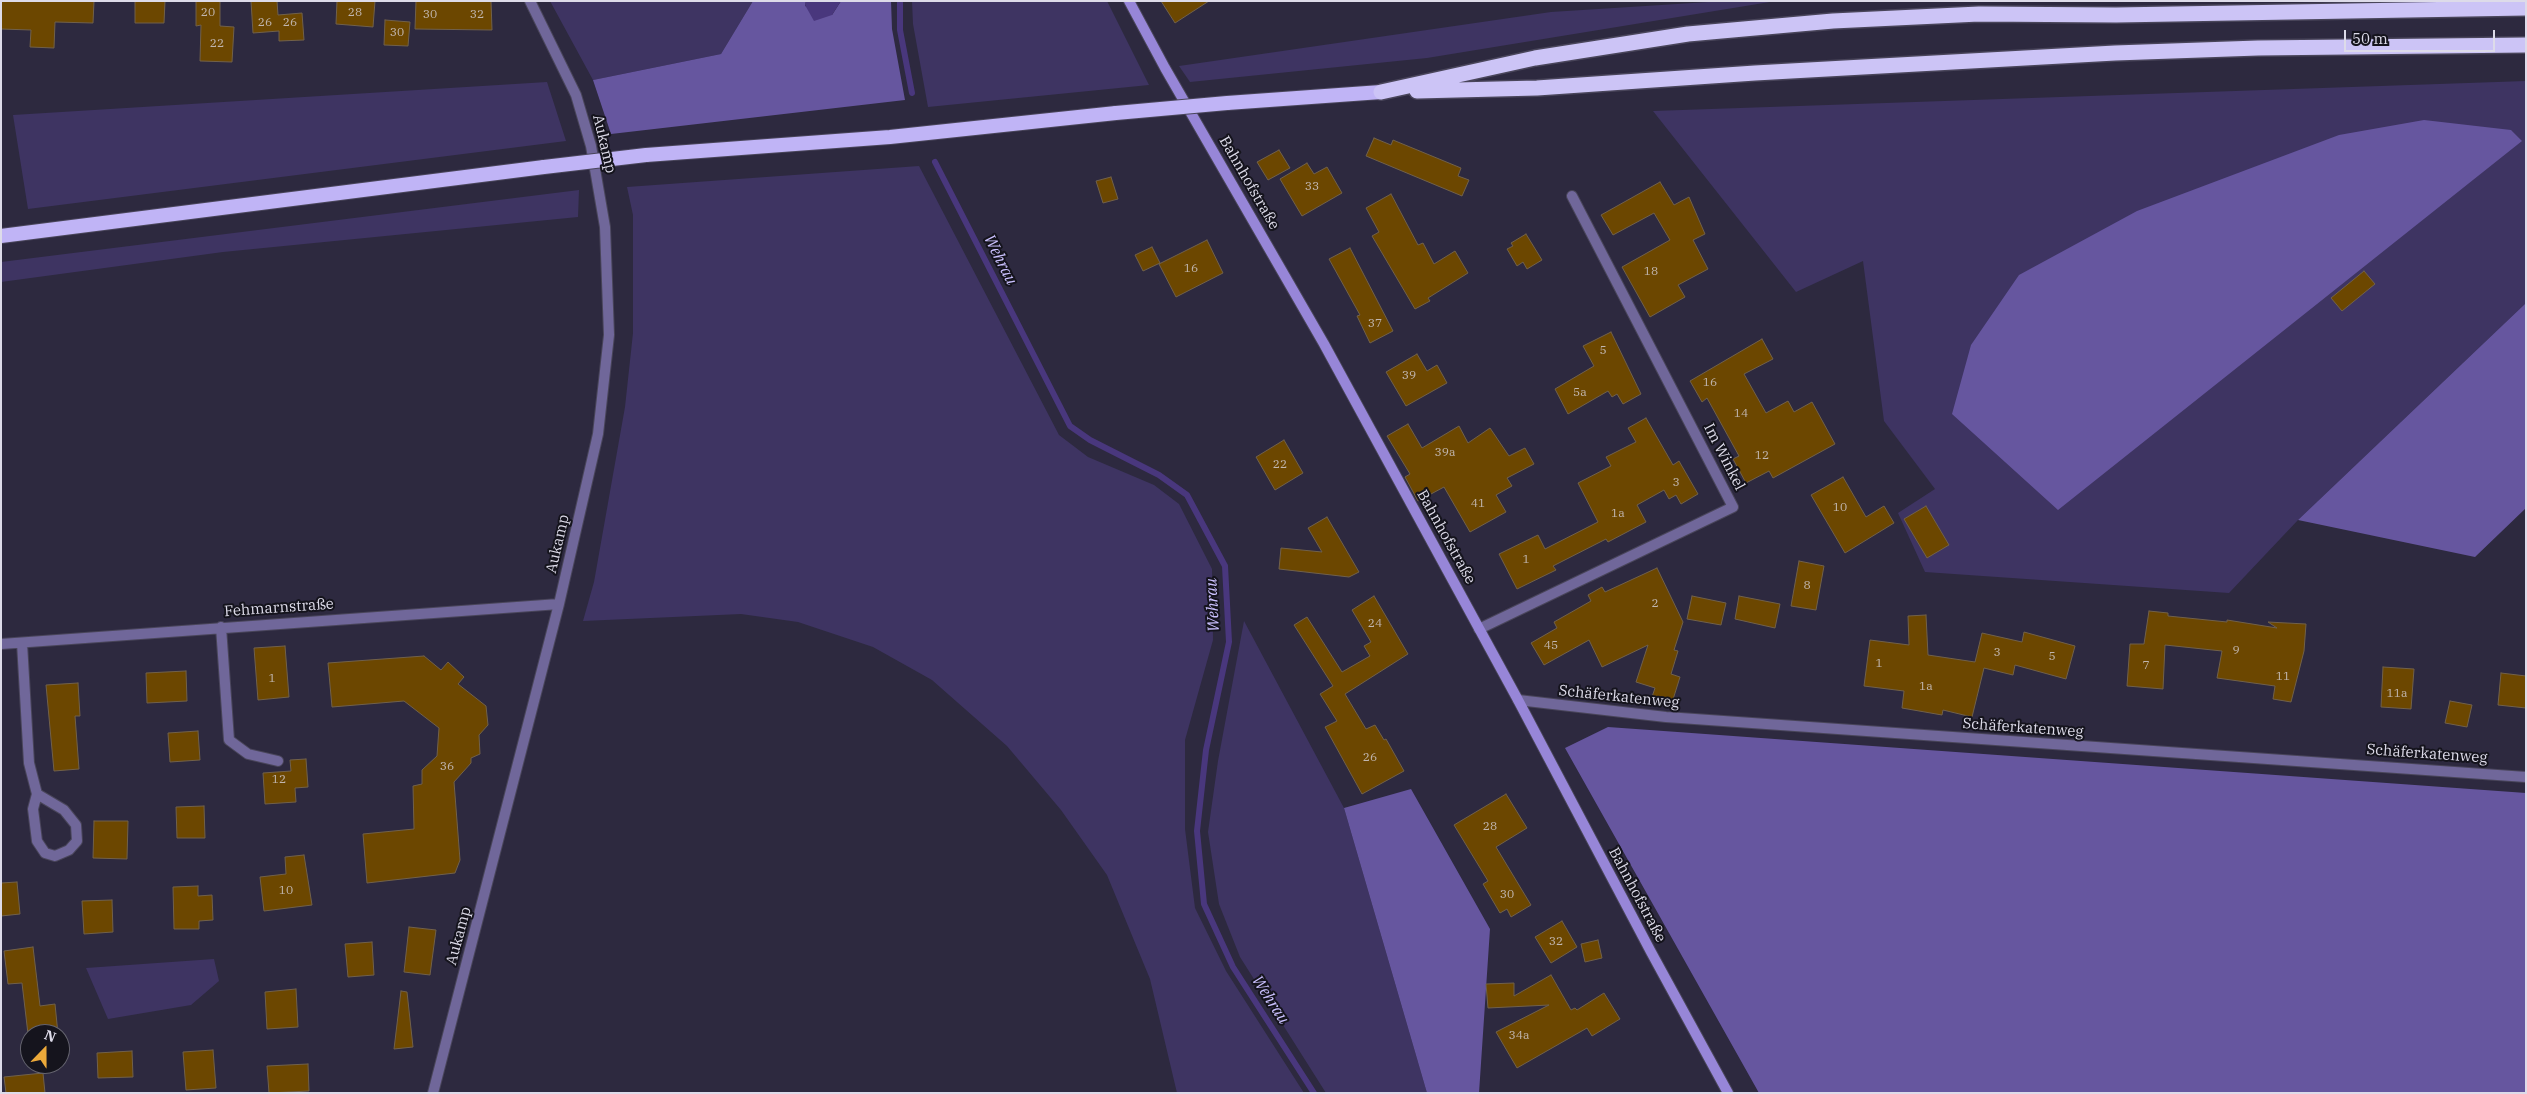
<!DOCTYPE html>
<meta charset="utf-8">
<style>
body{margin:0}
#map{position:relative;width:2527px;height:1094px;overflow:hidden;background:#2d293f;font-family:"IBM Plex Serif",serif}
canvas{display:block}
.frame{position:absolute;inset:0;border:2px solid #dddbe9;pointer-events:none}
.north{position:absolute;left:20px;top:1024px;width:50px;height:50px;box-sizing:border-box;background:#15141d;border:1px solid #65646f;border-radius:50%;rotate:22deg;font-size:14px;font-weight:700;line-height:20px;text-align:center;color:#dddbe9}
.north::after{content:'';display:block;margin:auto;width:18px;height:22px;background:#eca93a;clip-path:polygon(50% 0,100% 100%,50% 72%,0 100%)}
.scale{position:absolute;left:2344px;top:30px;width:151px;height:22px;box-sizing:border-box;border:2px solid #dddbe9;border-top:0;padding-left:6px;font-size:15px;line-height:18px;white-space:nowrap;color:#dddbe9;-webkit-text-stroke:4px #15141d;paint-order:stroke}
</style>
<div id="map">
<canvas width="2527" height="1094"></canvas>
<div class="frame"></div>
<div class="north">N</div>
<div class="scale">50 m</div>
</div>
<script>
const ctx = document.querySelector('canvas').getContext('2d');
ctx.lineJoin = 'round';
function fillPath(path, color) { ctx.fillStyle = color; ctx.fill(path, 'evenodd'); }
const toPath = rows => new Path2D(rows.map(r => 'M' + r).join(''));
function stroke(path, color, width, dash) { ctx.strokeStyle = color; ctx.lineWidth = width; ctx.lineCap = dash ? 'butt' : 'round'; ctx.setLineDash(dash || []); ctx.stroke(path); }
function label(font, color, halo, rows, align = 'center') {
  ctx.font = font + ' "IBM Plex Serif",serif'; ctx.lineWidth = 4; ctx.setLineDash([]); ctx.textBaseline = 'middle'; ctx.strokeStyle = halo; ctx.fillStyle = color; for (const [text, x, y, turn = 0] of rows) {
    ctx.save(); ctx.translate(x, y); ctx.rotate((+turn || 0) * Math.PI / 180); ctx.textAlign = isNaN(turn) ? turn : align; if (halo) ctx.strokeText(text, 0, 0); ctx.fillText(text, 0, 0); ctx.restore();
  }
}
const green = toPath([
 [550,1,753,1,721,54,593,80],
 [912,1,1107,1,1149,85,928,107,913,24],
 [1724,1,1776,1,1427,58,1190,82,1179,66,1551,12],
 [2526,81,2526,303,2298,520,2229,593,1925,572,1898,513,1935,489,1884,421,1863,261,1796,292,1653,111],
 [547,82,566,141,28,209,13,115],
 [919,166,1059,435,1088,457,1154,485,1179,504,1212,569,1213,640,1185,740,1185,829,1195,908,1226,971,1304,1093,1177,1093,1150,979,1107,875,1061,810,1007,746,932,680,873,647,798,622,741,614,583,621,594,582,625,407,633,333,633,215,627,187],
 [579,190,578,217,223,252,1,282,1,262],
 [1244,621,1344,808,1427,1093,1326,1093,1240,957,1219,904,1208,832,1218,761],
 [214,959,219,981,191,1005,108,1019,86,968]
]);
const forest = toPath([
 [753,1,806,1,805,6,832,15,841,1,891,1,892,29,905,100,611,134,593,80,721,54],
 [2424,120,2511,130,2522,141,2058,510,1952,414,1971,345,2019,275,2137,211,2339,135],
 [2526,303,2526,508,2475,557,2298,520],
 [1608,727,2526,793,2526,1093,1759,1093,1565,748],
 [1411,789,1490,929,1479,1093,1427,1093,1344,808]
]);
const water = toPath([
 [806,1,841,1,832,15,814,21,805,5]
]);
const stream = toPath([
 [900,1,900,30,912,93],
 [935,162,1070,426,1090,440,1159,475,1187,495,1225,566,1229,642,1206,750,1197,831,1204,904,1233,967,1314,1093]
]);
const building = toPath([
 [1,1,94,1,93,23,55,22,54,48,30,47,31,30,1,29,1,1],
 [135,1,165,1,164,23,135,23,135,1],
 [196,1,220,1,220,26,234,27,232,62,200,61,201,25,196,26,196,1],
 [251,1,277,1,278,15,302,13,304,40,279,41,279,31,253,33,251,1],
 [337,1,375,1,373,27,336,24,337,1],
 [416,1,491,1,492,30,415,29,416,1],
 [1161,1,1209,1,1175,23,1161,1],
 [385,20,410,22,408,46,384,45,385,20],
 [1374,138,1391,145,1393,140,1461,168,1458,176,1469,180,1462,196,1366,156,1374,138],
 [1279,150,1290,168,1268,180,1257,162,1279,150],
 [1307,163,1314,174,1327,167,1342,193,1302,216,1280,179,1307,163],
 [1111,177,1118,199,1103,203,1096,181,1111,177],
 [1660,182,1674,205,1689,197,1705,234,1693,240,1708,269,1678,285,1685,297,1650,317,1622,267,1670,240,1654,213,1613,235,1601,215,1660,182],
 [1391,194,1418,245,1423,243,1434,264,1455,251,1468,273,1428,298,1430,301,1415,309,1372,236,1379,232,1366,208,1391,194],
 [1526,234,1542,260,1527,269,1523,262,1517,266,1507,249,1513,246,1511,243,1526,234],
 [1207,240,1223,273,1176,297,1159,264,1207,240],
 [1152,247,1160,263,1143,271,1135,255,1152,247],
 [1350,248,1393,331,1370,343,1357,316,1360,315,1329,259,1350,248],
 [2364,271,2375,284,2342,311,2331,298,2364,271],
 [1611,332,1641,394,1623,404,1617,394,1612,397,1608,391,1568,414,1555,389,1594,366,1583,346,1611,332],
 [1762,339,1773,359,1744,374,1766,413,1788,401,1794,412,1812,402,1835,444,1773,478,1769,471,1746,483,1733,459,1739,456,1707,398,1702,402,1690,381,1762,339],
 [1417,354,1427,371,1437,365,1447,383,1406,406,1386,372,1417,354],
 [1646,418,1673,465,1679,461,1698,494,1681,504,1676,495,1669,499,1664,490,1637,505,1646,522,1608,542,1606,539,1553,566,1556,570,1517,589,1499,554,1538,535,1545,549,1598,522,1578,483,1611,466,1606,457,1636,442,1628,428,1646,418],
 [1408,424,1422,448,1459,426,1468,443,1490,428,1509,456,1525,448,1534,464,1507,478,1512,486,1496,495,1506,512,1470,532,1444,487,1418,501,1405,477,1410,474,1387,436,1408,424],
 [1284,440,1303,473,1275,490,1256,457,1284,440],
 [1843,477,1866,517,1884,506,1894,523,1845,553,1811,495,1843,477],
 [1926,506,1949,545,1927,558,1904,519,1926,506],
 [1327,517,1359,572,1349,577,1279,569,1281,548,1322,552,1308,528,1327,517],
 [1799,561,1824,566,1816,610,1791,606,1799,561],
 [1657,568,1683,622,1674,650,1678,651,1671,674,1680,677,1671,706,1651,700,1655,688,1636,682,1648,645,1602,667,1589,640,1544,665,1531,643,1557,628,1554,622,1591,601,1588,595,1602,587,1605,592,1657,568],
 [1374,596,1408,654,1345,694,1366,729,1375,725,1384,740,1386,739,1404,771,1362,794,1325,727,1337,721,1320,694,1333,686,1294,625,1307,617,1342,672,1370,656,1364,646,1371,642,1352,610,1374,596],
 [1692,596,1726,603,1721,625,1687,619,1692,596],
 [1739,596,1780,604,1775,628,1735,619,1739,596],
 [2149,611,2168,613,2168,616,2227,622,2227,620,2277,628,2268,622,2306,624,2304,651,2291,702,2273,699,2275,686,2217,678,2222,651,2165,645,2163,689,2127,686,2130,644,2144,644,2149,611],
 [1926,615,1928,655,1975,662,1982,633,2022,642,2024,632,2075,646,2066,679,2015,665,2013,675,1984,668,1972,717,1943,710,1942,715,1902,708,1904,691,1864,686,1870,640,1909,645,1908,616,1926,615],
 [285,646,289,697,258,700,254,648,285,646],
 [424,656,441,670,448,662,464,677,458,684,486,706,488,725,479,735,480,754,471,758,471,763,454,782,460,860,455,873,367,883,363,834,414,829,413,786,422,784,422,770,437,756,439,728,404,701,332,707,328,663,424,656],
 [2383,667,2414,669,2411,709,2381,707,2383,667],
 [186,671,187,701,147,703,146,673,186,671],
 [2501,673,2526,676,2526,708,2498,705,2501,673],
 [78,683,80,716,75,716,79,769,54,771,46,685,78,683],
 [2450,701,2472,705,2467,727,2445,723,2450,701],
 [198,731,200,760,170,762,168,733,198,731],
 [306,759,308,787,295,788,296,802,265,804,263,773,291,771,290,760,306,759],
 [1506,794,1527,828,1496,847,1531,905,1511,917,1507,909,1500,913,1483,884,1488,881,1454,825,1506,794],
 [204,806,205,838,177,838,176,807,204,806],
 [94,821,128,821,127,859,93,858,94,821],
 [304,855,312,905,264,911,260,877,286,874,285,857,304,855],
 [17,882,20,914,1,916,1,883,17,882],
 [198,886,198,896,212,895,213,920,199,921,199,929,174,929,173,887,198,886],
 [112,900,113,932,84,934,82,901,112,900],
 [1562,921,1577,947,1551,963,1535,937,1562,921],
 [409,927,436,930,430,975,404,972,409,927],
 [1598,940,1602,958,1585,962,1581,944,1598,940],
 [372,942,374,975,348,977,345,944,372,942],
 [33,947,40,1006,55,1004,58,1034,28,1034,22,983,8,984,4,951,33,947],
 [1551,975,1571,1010,1575,1008,1577,1010,1604,993,1620,1019,1592,1036,1587,1028,1517,1068,1496,1032,1549,1005,1488,1008,1486,984,1514,983,1514,996,1551,975],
 [296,989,298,1027,267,1029,265,992,296,989],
 [401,991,407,992,413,1047,394,1049,401,991],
 [213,1050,216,1088,186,1090,183,1052,213,1050],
 [132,1051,133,1077,98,1078,97,1053,132,1051],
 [308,1064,309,1091,269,1093,267,1066,308,1064],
 [43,1073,45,1093,6,1093,4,1077,43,1073]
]);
const minor = toPath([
 [221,627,229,740,248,754,278,761],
 [1479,629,1733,507,1572,196],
 [22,643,29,763,37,794,33,809,37,841,45,853,55,856,69,850,77,841,76,825,64,810,37,794],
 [1,644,559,604],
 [1518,700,1666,717,2526,777],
 [433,1093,559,604,598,434,609,335,605,227,591,146,576,95,530,1]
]);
const secondary = toPath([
 [1129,1,1165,68,1324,344,1518,700,1651,952,1728,1093]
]);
const trunk = toPath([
 [1227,103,1381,92],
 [646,155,890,137,1116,113],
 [1,236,544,167]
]);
const motorway = toPath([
 [1417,91,1537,88,1755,73,2115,53,2258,48,2526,45],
 [1381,92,1535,58,1688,34,1833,21,1979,14,2116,15,2526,8]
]);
const trunkBridge = toPath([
 [1116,113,1227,103],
 [544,167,646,155]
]);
const numberNames = [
 ["20",208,13],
 ["28",355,13],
 ["30",430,15],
 ["32",477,15],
 ["26",265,23],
 ["26",290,23],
 ["30",397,33],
 ["22",217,44],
 ["33",1312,187],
 ["16",1191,269],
 ["18",1651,272],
 ["37",1375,324],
 ["5",1603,351],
 ["39",1409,376],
 ["16",1710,383],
 ["5a",1580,393],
 ["14",1741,414],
 ["39a",1445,453],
 ["12",1762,456],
 ["22",1280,465],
 ["3",1676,483],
 ["41",1478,504],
 ["10",1840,508],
 ["1a",1618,514],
 ["1",1526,560],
 ["8",1807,586],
 ["2",1655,604],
 ["24",1375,624],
 ["45",1551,646],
 ["9",2236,651],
 ["3",1997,653],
 ["5",2052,657],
 ["1",1879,664],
 ["7",2146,666],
 ["11",2283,677],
 ["1",272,679],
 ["1a",1926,687],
 ["11a",2397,694],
 ["26",1370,758],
 ["36",447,767],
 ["12",279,780],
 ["28",1490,827],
 ["10",286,891],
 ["30",1507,895],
 ["32",1556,942],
 ["34a",1519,1036]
];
const streetNames = [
 ["Aukamp",604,144,77],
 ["Bahnhofstraße",1249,183,60],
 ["Im Winkel",1724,457,63],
 ["Bahnhofstraße",1446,537,61],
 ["Aukamp",558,544,-77],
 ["Fehmarnstraße",279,608,-4],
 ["Schäferkatenweg",1619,697,6],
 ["Schäferkatenweg",2023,728,4],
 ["Schäferkatenweg",2427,754,4],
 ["Bahnhofstraße",1637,895,62],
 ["Aukamp",459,936,-75]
];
const waterNames = [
 ["Wehrau",1000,260,63],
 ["Wehrau",1213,605,-93],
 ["Wehrau",1270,1000,57]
];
fillPath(green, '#3e3462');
fillPath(forest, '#66569f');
fillPath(water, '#49377d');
stroke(stream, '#49377d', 6);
fillPath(building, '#6c4700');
stroke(building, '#71614b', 1);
stroke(minor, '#49455a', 12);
stroke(secondary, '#49455a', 12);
stroke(trunk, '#49455a', 16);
stroke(motorway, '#49455a', 18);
stroke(minor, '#70679a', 10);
stroke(secondary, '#9786d8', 10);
stroke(trunk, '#c0b4f6', 14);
stroke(motorway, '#ccc4f6', 15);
stroke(trunkBridge, '#49455a', 16, []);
stroke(trunkBridge, '#c0b4f6', 14);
label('12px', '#c1b6af', null, numberNames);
label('15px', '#dddbe9', '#15141d', streetNames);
label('italic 16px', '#cbc1ff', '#15141d', waterNames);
</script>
